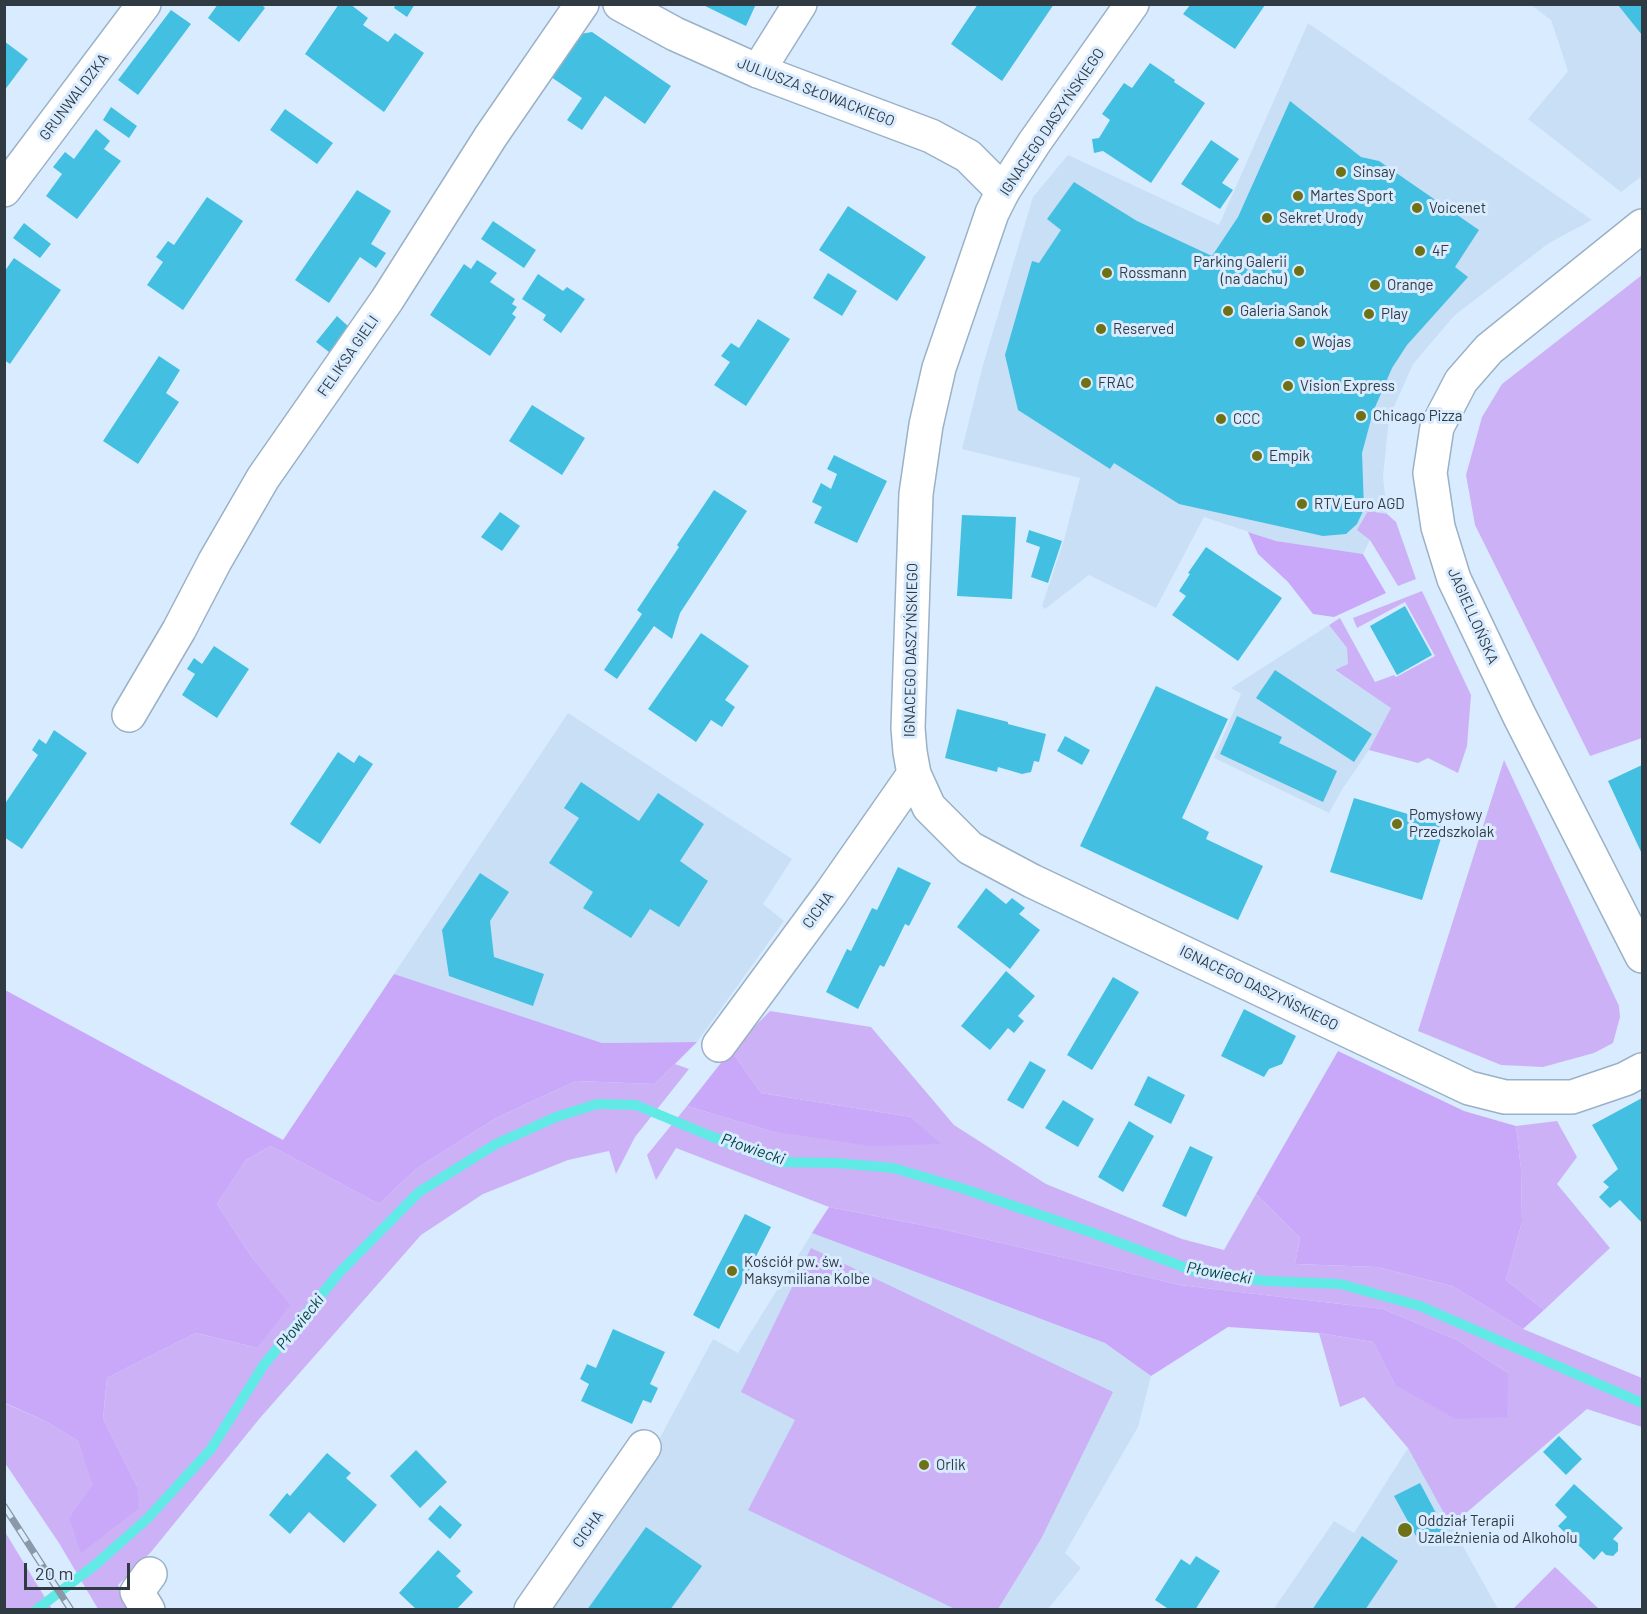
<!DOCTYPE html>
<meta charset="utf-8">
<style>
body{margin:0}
#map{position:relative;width:1647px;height:1614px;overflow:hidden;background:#d9ecff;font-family:Barlow,sans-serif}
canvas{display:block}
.frame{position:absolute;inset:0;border:6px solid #303a43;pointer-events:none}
.scale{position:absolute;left:24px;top:1563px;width:106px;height:27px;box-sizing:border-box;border:3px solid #303a43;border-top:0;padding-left:8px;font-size:18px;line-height:21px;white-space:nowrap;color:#303a43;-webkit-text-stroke:4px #d9ecff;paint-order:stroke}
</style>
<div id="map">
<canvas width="1647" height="1614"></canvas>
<div class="frame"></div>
<div class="scale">20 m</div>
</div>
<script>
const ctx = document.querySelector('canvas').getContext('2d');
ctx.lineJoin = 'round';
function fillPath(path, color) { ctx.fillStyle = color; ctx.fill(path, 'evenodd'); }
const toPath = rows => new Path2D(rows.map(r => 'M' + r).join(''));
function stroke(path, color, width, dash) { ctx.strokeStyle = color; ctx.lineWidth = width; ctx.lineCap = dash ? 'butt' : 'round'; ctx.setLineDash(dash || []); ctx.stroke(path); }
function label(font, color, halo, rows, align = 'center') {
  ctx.font = font + ' Barlow,sans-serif'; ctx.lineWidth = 6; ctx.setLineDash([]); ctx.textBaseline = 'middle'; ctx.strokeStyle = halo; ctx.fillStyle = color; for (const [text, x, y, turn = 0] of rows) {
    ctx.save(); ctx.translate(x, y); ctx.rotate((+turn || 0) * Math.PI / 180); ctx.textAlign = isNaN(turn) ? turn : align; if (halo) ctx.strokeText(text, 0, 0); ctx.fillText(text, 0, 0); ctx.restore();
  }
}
const built = toPath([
 [1531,5,1642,5,1642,176,1621,192,1528,119,1568,71,1551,20],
 [1308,23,1592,220,1549,243,1455,315,1413,364,1389,418,1383,477,1387,514,1368,511,1370,540,1363,554,1276,541,1204,517,1156,608,1089,575,1045,609,1042,606,1064,540,1080,478,962,449,983,365,1033,197,1068,155,1219,225],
 [1329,625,1347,648,1348,664,1335,671,1392,708,1369,750,1343,788,1329,813,1214,758,1241,694,1231,688],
 [568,713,792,859,763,904,784,921,697,1042,602,1043,394,974],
 [812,1233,1105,1343,1151,1376,1138,1427,1065,1553,1081,1568,1048,1609,549,1610,626,1501,713,1339,738,1353],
 [1408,1448,1498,1609,1273,1610,1334,1521,1354,1533]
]);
const green = toPath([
 [1642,275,1642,738,1590,756,1475,525,1466,475,1482,417,1502,384],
 [1368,511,1387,514,1396,522,1416,579,1398,586,1370,540,1357,530],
 [1422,591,1471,695,1467,746,1458,773,1428,758,1418,763,1369,750,1391,708,1335,670,1348,664,1347,648,1329,625,1340,618,1375,682,1394,675,1396,677,1435,656,1405,602,1357,628,1353,618],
 [1504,760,1619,1006,1620,1017,1613,1043,1594,1053,1543,1067,1501,1065,1418,1031],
 [770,1011,871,1027,954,1125,1046,1184,1182,1239,1224,1250,1256,1194,1300,1238,1295,1264,1377,1267,1452,1286,1523,1329,1642,1378,1642,1427,1587,1409,1451,1526,1408,1448,1364,1397,1340,1407,1319,1333,1373,1342,1395,1385,1508,1373,1457,1340,1383,1309,1180,1285,942,1229,829,1207,676,1148,656,1180,647,1155,687,1106,770,1131,940,1144,911,1117,761,1093,731,1050],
 [675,1064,689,1069,635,1137,616,1174,609,1151,568,1160,483,1194,421,1235,260,1418,151,1552,118,1585,133,1609,98,1609,59,1543,5,1463,4,1403,45,1421,78,1441,94,1485,69,1517,137,1486,103,1418,107,1378,196,1333,258,1348,289,1305,253,1259,217,1204,246,1160,271,1146,379,1204,416,1169,496,1118,576,1081,655,1084],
 [1557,1121,1577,1157,1557,1184,1610,1248,1544,1310,1506,1280,1522,1222,1521,1169,1516,1126],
 [811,1248,1113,1392,1041,1539,998,1609,955,1609,748,1510,795,1420,741,1392],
 [5,1532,52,1609,5,1609],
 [1555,1567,1599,1609,1513,1609]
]);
const forest = toPath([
 [1248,532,1276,541,1363,554,1386,593,1334,617,1313,614,1288,582,1258,554],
 [394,974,602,1043,697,1042,655,1084,576,1081,496,1118,416,1169,379,1204,271,1146,246,1160,217,1204,253,1259,290,1305,258,1348,196,1333,107,1378,103,1418,137,1486,139,1508,81,1553,69,1517,93,1485,78,1441,45,1421,5,1403,5,990,283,1140],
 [731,1050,761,1093,911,1117,941,1144,871,1146,770,1131,687,1106],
 [1338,1051,1464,1111,1516,1126,1521,1169,1522,1222,1506,1280,1544,1310,1523,1329,1452,1286,1377,1267,1295,1264,1300,1238,1256,1194],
 [829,1207,942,1229,1180,1285,1383,1309,1457,1340,1508,1373,1507,1417,1456,1419,1395,1385,1373,1342,1319,1333,1228,1327,1151,1376,1105,1343,812,1233]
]);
const stream = toPath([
 [36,1610,95,1565,147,1519,211,1449,263,1366,339,1273,419,1192,496,1144,556,1117,597,1104,636,1105,708,1135,778,1162,837,1163,893,1168,961,1188,1093,1233,1197,1272,1266,1281,1340,1284,1420,1306,1642,1403]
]);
const building = toPath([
 [218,4,261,4,265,8,239,42,208,18],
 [339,4,350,4,368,18,363,25,388,42,395,33,424,53,384,112,305,54],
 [396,4,415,4,407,17,394,8],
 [701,4,756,4,746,26],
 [978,4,1054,4,1002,81,951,44],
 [1190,5,1265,5,1235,49,1183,14],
 [1618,5,1642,5,1642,35],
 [171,10,191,24,138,95,118,80],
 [592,32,671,86,645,124,605,96,582,130,567,120,582,98,551,77,580,34],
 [4,41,28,59,4,91],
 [1150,63,1175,80,1174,82,1205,103,1151,183,1103,151,1094,153,1092,139,1099,138,1110,120,1102,114,1124,83,1132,88],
 [1290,101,1361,157,1379,161,1479,230,1455,267,1468,277,1407,345,1392,368,1373,412,1362,453,1364,509,1357,524,1346,534,1323,536,1179,504,1114,463,1110,469,1018,410,1005,355,1032,261,1039,263,1061,230,1047,219,1074,182,1137,221,1212,256,1238,217],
 [111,107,137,126,129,138,103,120],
 [285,109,333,143,317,164,270,130],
 [96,129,110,141,104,149,121,161,77,219,46,196,62,174,53,167,65,152,74,159],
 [1211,140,1239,159,1222,183,1233,190,1220,209,1181,184],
 [357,190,391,211,371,244,386,253,376,268,360,257,329,303,295,280],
 [207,197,243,221,183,310,147,285,163,262,156,257,168,241,174,245],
 [848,206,926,257,897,301,819,250],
 [493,221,536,250,524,268,481,239],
 [24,223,51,244,40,258,13,238],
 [14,258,61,290,10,364,4,360,4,272],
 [477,260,497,273,490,282,515,299,512,304,517,307,512,314,516,317,490,356,430,315,464,264,471,269],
 [828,273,857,291,842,316,813,298],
 [538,274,563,291,567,287,585,299,561,333,543,320,546,315,522,299],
 [337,316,349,327,329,352,316,342],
 [758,319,790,339,746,406,714,385,730,362,721,356,731,343,739,348],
 [159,356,180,370,166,393,179,402,138,464,103,441],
 [532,405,585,438,562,475,509,441],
 [834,455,887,481,857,543,814,523,822,507,812,502,821,483,831,489,837,474,827,469],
 [714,490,747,511,680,613,672,639,654,626,617,679,604,670,642,614,637,610,679,547,677,545],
 [500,512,520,526,502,551,481,537],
 [962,515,1016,517,1012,599,957,596],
 [1029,530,1062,541,1048,583,1031,577,1040,547,1026,542],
 [1206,547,1282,598,1238,661,1172,615,1186,596,1179,591,1190,574,1188,573],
 [1405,606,1432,655,1397,675,1370,626],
 [701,633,749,666,725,700,735,707,722,727,711,720,696,742,648,709],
 [214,646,249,669,217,718,182,695,195,674,187,669,194,658,202,664],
 [1275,670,1372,734,1354,762,1256,698],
 [1156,686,1228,719,1182,818,1209,832,1206,839,1263,866,1238,920,1080,846],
 [957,709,1008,722,1008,724,1046,734,1039,762,1034,761,1031,772,1022,774,998,767,997,772,945,758],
 [1237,716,1282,737,1279,743,1337,771,1323,802,1220,754],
 [54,730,87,753,22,849,4,837,4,805,38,755,32,750,39,739,46,744],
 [1065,736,1090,750,1082,765,1057,751],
 [338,752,354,763,359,755,373,764,320,844,290,824],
 [1642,765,1642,854,1608,781],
 [581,782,639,821,658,793,704,824,680,861,708,881,679,927,650,909,631,938,583,908,593,892,549,863,579,818,564,808],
 [1354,798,1445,825,1422,900,1330,872],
 [898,867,931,883,909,926,905,924,884,967,880,965,858,1009,826,992,847,949,851,951,872,908,877,910],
 [480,873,509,892,490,921,494,957,544,974,533,1006,449,976,442,930],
 [986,888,1006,904,1012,898,1025,908,1019,914,1040,930,1010,969,957,927],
 [1006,971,1035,996,1018,1016,1024,1021,1014,1033,1008,1028,990,1050,961,1026],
 [1113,977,1139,992,1092,1070,1067,1055],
 [1244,1009,1296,1036,1282,1064,1269,1069,1264,1077,1221,1056],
 [1030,1061,1046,1070,1023,1109,1007,1100],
 [1148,1076,1185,1095,1171,1124,1134,1105],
 [1642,1098,1642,1223,1620,1200,1610,1208,1599,1197,1609,1187,1603,1182,1618,1169,1592,1125],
 [1063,1100,1094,1119,1078,1147,1045,1128],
 [1129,1121,1154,1136,1123,1192,1098,1177],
 [1190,1146,1213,1157,1186,1217,1162,1206],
 [745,1214,771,1227,719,1329,693,1315],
 [613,1329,665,1352,650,1384,658,1388,651,1403,643,1400,632,1424,581,1401,589,1384,580,1379,587,1364,596,1368],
 [1559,1436,1582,1459,1566,1475,1543,1452],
 [416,1450,447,1482,420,1508,390,1476],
 [327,1453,351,1473,346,1478,377,1505,344,1543,309,1512,290,1534,269,1515,287,1493,290,1496],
 [1420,1483,1446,1532,1421,1545,1394,1496],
 [1574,1484,1623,1528,1613,1539,1618,1543,1618,1551,1613,1556,1606,1555,1602,1551,1594,1560,1558,1526,1567,1517,1555,1505],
 [440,1505,462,1525,450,1539,428,1519],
 [646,1527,702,1566,670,1610,587,1610],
 [1362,1536,1398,1561,1365,1610,1312,1610],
 [438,1550,461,1571,456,1576,473,1592,456,1610,417,1610,399,1593],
 [1196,1556,1220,1571,1195,1610,1170,1610,1155,1600,1181,1559,1190,1565]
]);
const street = toPath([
 [758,71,800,4],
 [4,190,144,4],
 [1003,191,1034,143,1132,4],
 [129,715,179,630,215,561,263,478,387,300,491,136,582,4],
 [719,1045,831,893,914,774],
 [148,1610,137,1592,150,1574],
 [531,1610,644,1447]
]);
const secondary = toPath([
 [620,4,675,34,758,71,931,136,968,156,1003,191,992,213,939,368,926,425,916,494,908,728,910,752,914,774,929,807,970,848,1032,881,1469,1088,1505,1097,1572,1097,1625,1079,1642,1070],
 [1642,226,1489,349,1461,381,1437,427,1430,473,1438,527,1454,579,1519,715,1642,956]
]);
const rail = toPath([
 [4,1506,71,1610]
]);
const markers = [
 [1341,172,6,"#6f7116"],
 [1298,196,6,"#6f7116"],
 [1417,208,6,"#6f7116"],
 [1267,218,6,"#6f7116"],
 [1420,251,6,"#6f7116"],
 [1299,271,6,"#6f7116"],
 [1107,273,6,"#6f7116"],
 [1375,285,6,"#6f7116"],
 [1228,311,6,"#6f7116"],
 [1369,314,6,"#6f7116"],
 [1101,329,6,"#6f7116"],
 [1300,342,6,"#6f7116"],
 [1086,383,6,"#6f7116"],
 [1288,386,6,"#6f7116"],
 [1361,416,6,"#6f7116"],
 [1221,419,6,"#6f7116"],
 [1257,456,6,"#6f7116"],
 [1302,504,6,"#6f7116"],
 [1397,824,6,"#6f7116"],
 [732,1271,6,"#6f7116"],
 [924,1465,6,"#6f7116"],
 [1405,1530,8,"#6f7116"]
];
const streetNames = [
 ["JULIUSZA SŁOWACKIEGO",816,92,21],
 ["GRUNWALDZKA",74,97,-53],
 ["IGNACEGO DASZYŃSKIEGO",1052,122,-56],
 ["FELIKSA GIELI",348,356,-55],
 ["JAGIELLOŃSKA",1473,616,66],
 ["IGNACEGO DASZYŃSKIEGO",911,650,-89],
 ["CICHA",818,910,-54],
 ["IGNACEGO DASZYŃSKIEGO",1259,988,26],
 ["CICHA",588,1529,-55]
];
const poiNames = [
 ["Sinsay",1353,172],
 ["Martes Sport",1310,196],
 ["Voicenet",1429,208],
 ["Sekret Urody",1279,218],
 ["4F",1432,251],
 ["Parking Galerii",1287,262,"right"],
 ["(na dachu)",1287,279,"right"],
 ["Rossmann",1119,273],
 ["Orange",1387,285],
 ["Galeria Sanok",1240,311],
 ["Play",1381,314],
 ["Reserved",1113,329],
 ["Wojas",1312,342],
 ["FRAC",1098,383],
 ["Vision Express",1300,386],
 ["Chicago Pizza",1373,416],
 ["CCC",1233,419],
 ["Empik",1269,456],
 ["RTV Euro AGD",1314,504],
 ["Pomysłowy",1409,815],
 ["Przedszkolak",1409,832],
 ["Kościół pw. św.",744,1262],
 ["Maksymiliana Kolbe",744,1279],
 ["Orlik",936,1465],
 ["Oddział Terapii",1418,1521],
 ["Uzależnienia od Alkoholu",1418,1538]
];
const waterNames = [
 ["Płowiecki",753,1149,19],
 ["Płowiecki",1219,1273,10],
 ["Płowiecki",300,1322,-51]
];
fillPath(built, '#c8dff5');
fillPath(green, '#ccb1f6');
fillPath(forest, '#c9a8f9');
stroke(stream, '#61e9e6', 10);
fillPath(building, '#43bfe2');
stroke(street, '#9ab1c6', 36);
stroke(secondary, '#9ab1c6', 36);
stroke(street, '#fff', 33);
stroke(secondary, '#fff', 33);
stroke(rail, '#8a98a7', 7);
stroke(rail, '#d9ecff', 4.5, [14]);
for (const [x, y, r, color] of markers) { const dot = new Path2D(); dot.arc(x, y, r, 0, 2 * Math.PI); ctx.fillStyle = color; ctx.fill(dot); stroke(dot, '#d9ecff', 2); }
label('15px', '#303a43', '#d9ecff', streetNames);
label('15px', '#303a43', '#d9ecff', poiNames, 'left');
label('italic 16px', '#004241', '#d9ecff', waterNames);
</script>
